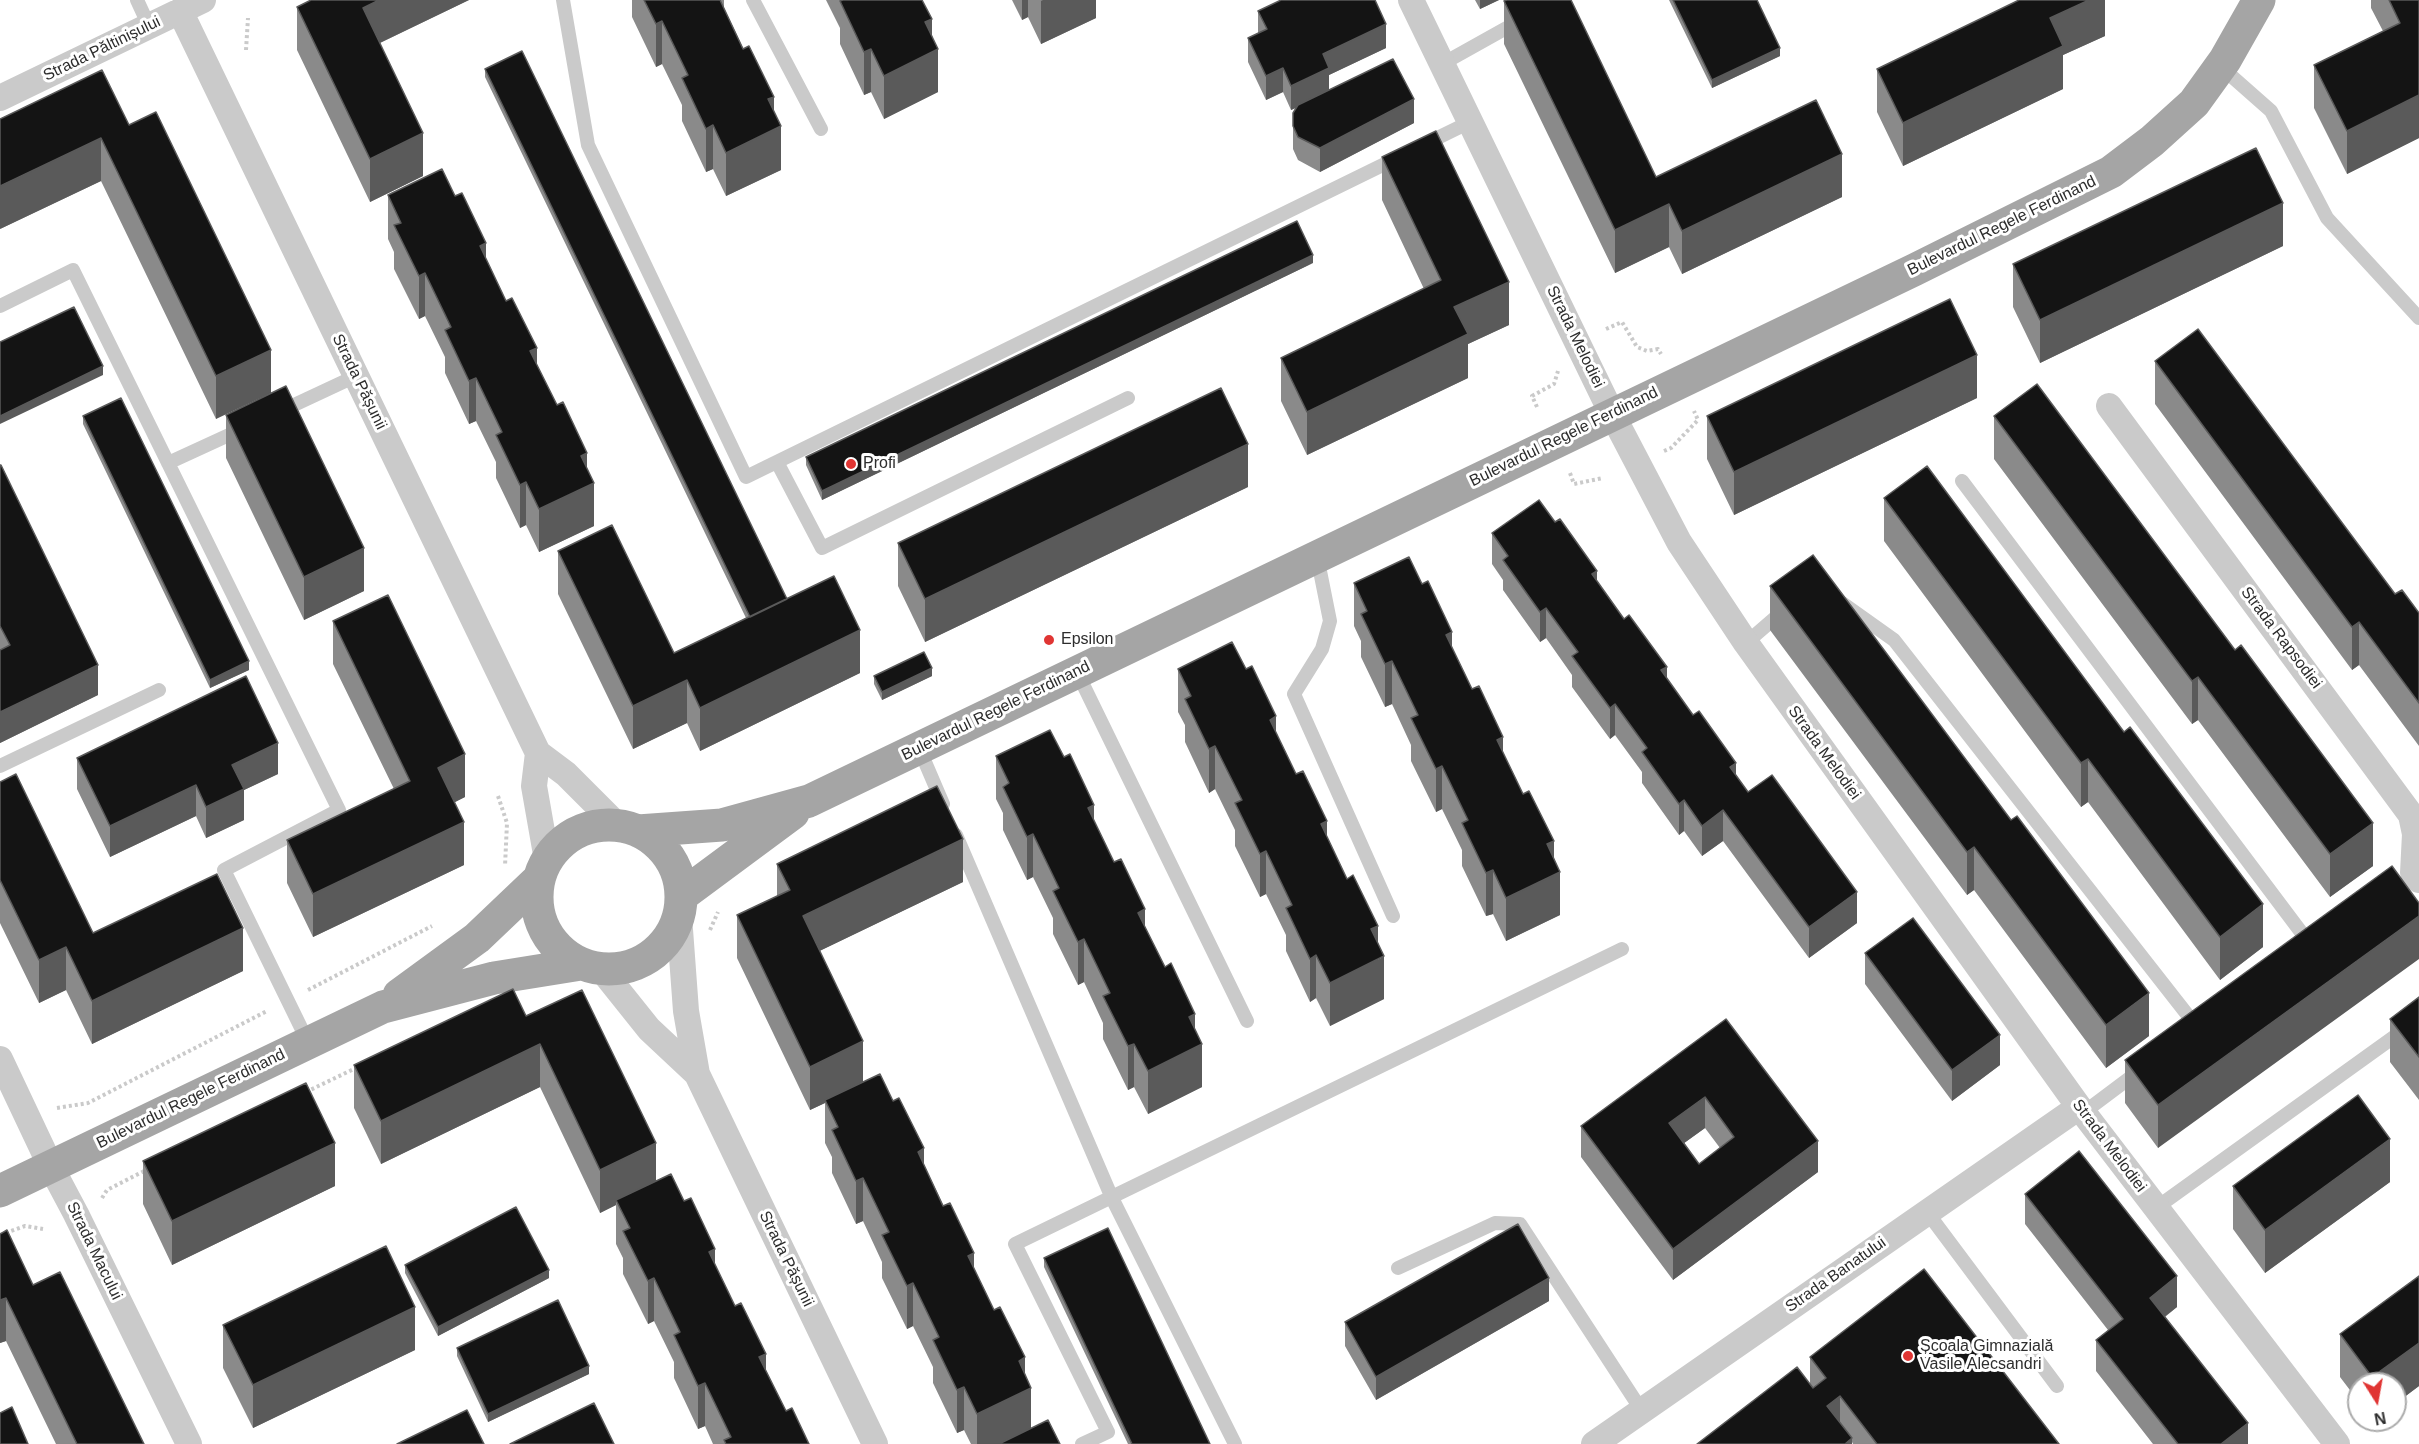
<!DOCTYPE html>
<meta charset="utf-8">
<style>
body{margin:0}
#map{position:relative;width:2419px;height:1444px;overflow:hidden;background:#fff;font-family:Helvetica,sans-serif}
canvas{display:block}
.north{position:absolute;left:2347px;top:1372px;width:60px;height:60px;box-sizing:border-box;background:#fff;border:2px solid #ababab;border-radius:50%;rotate:169deg;font-size:16px;font-weight:700;line-height:24px;text-align:center;color:#2d2d2d}
.north::after{content:'';display:block;margin:auto;width:21px;height:27px;background:#e03533;clip-path:polygon(50% 0,100% 100%,50% 72%,0 100%)}
</style>
<div id="map">
<canvas width="2419" height="1444"></canvas>
<div class="north">N</div>
</div>
<script>
const ctx = document.querySelector('canvas').getContext('2d');
ctx.lineJoin = 'round';
const toPath = rows => new Path2D(rows.map(r => 'M' + r).join(''));
function stroke(path, color, width, dash) { ctx.strokeStyle = color; ctx.lineWidth = width; ctx.lineCap = dash ? 'butt' : 'round'; ctx.setLineDash(dash || []); ctx.stroke(path); }
function fillPath(path, color) { ctx.fillStyle = color; ctx.fill(path, 'evenodd'); }
function label(font, color, halo, rows, align = 'center') {
  ctx.font = font + ' Helvetica,sans-serif'; ctx.lineWidth = 6; ctx.setLineDash([]); ctx.textBaseline = 'middle'; ctx.strokeStyle = halo; ctx.fillStyle = color; for (const [text, x, y, turn = 0] of rows) {
    ctx.save(); ctx.translate(x, y); ctx.rotate((+turn || 0) * Math.PI / 180); ctx.textAlign = isNaN(turn) ? turn : align; if (halo) ctx.strokeText(text, 0, 0); ctx.fillText(text, 0, 0); ctx.restore();
  }
}
const path = toPath([
 [246,50,248,18],
 [1606,329,1622,322,1637,347,1647,351,1658,349,1661,354],
 [1537,407,1532,396,1554,384,1558,371],
 [1664,451,1671,448,1698,420,1694,411],
 [1570,473,1574,484,1603,478],
 [498,796,507,823,505,866],
 [710,930,718,912],
 [308,990,432,926],
 [306,1092,358,1067],
 [57,1108,88,1103,267,1011],
 [102,1198,107,1190,148,1169],
 [0,1235,25,1226,43,1229]
]);
const lane = toPath([
 [137,0,149,26],
 [563,0,588,145,746,477,1397,158],
 [753,0,821,129],
 [1442,64,1519,21],
 [2220,66,2271,111,2327,218,2419,318],
 [1423,145,1470,122],
 [0,306,73,270,339,810,224,870,308,1042],
 [279,412,356,376],
 [777,462,822,548,1128,398],
 [168,463,242,429],
 [1962,481,2310,944],
 [1317,556,1330,621,1322,649,1294,694,1393,916],
 [1842,603,1894,640,2197,1027],
 [1746,643,1783,611],
 [1077,672,1247,1021],
 [919,748,943,804],
 [0,766,159,690],
 [956,835,1112,1198,1235,1444],
 [2083,1113,2139,1071],
 [2156,1208,2419,1019],
 [1927,1212,2057,1386],
 [1398,1268,1495,1223,1520,1224,1642,1411],
 [1082,1444,1108,1432,1015,1244,1622,949]
]);
const street = toPath([
 [1411,0,1612,414,1679,542,1746,643,2079,1107,2337,1444],
 [180,11,538,753,566,774,617,825],
 [0,98,203,0],
 [2109,406,2411,815,2415,834,2413,873,2419,880],
 [538,753,534,786,547,860],
 [679,916,686,1011,697,1074,875,1444],
 [601,969,649,1029,697,1074],
 [0,1059,51,1167,76,1214,189,1444],
 [1594,1444,2079,1107]
]);
const primary = toPath([
 '537 897a72 72 0 1 1 144 0a72 72 0 1 1-144 0Z',
 [638,831,722,825,809,801,1914,270,2111,172,2152,141,2194,103,2225,60,2259,0],
 [681,896,793,813],
 [399,995,477,938,539,879],
 [0,1191,383,1007,494,978,581,964]
]);
const wall = toPath([
 [311,0,469,0,380,43,423,176,370,202,297,50,297,7],
 [632,0,724,0,724,8,774,112,781,170,726,196,713,169,706,172,682,121,682,105,662,64,656,67,632,17],
 [826,0,922,0,932,35,938,92,884,119,871,92,864,95,840,44,840,28],
 [1012,0,1096,0,1096,18,1041,44,1028,17,1022,20],
 [1475,0,1499,0,1480,9],
 [1669,0,1757,0,1780,56,1712,88],
 [2105,0,2105,36,2063,55,2063,89,1903,166,1877,112,1877,69],
 [2371,0,2419,0,2419,138,2347,174,2314,108,2314,65,2383,31,2371,8],
 [1504,1,1656,177,1842,197,1682,274,1669,247,1615,273,1504,44],
 [1258,11,1386,48,1329,75,1329,90,1414,123,1320,172,1298,160,1293,149,1293,113,1296,108,1291,110,1283,92,1266,100,1248,62,1248,38,1258,33],
 [485,69,787,599,860,673,700,751,687,723,633,749,558,594,558,551,674,653,746,618,485,77],
 [102,70,129,125,271,350,216,419,101,181,0,229],
 [1382,157,1509,325,1468,344,1468,378,1307,455,1281,401,1281,358,1424,289,1382,200],
 [388,195,486,259,587,469,594,526,539,552,526,525,520,528,496,478,496,462,476,421,469,424,445,373,445,357,425,316,419,319,394,269,394,252,388,239],
 [2283,246,2040,363,2013,307,2013,264],
 [1313,263,822,500,806,465,806,457],
 [2155,361,2395,594,2419,613,2419,746,2359,665,2352,670,2155,404],
 [1977,398,1734,515,1707,459,1707,416],
 [226,415,364,591,304,620,226,458],
 [83,416,249,670,210,688,83,424],
 [1994,416,2373,866,2330,897,2198,720,2192,724,1994,459],
 [0,465,98,695,0,743],
 [1248,487,925,642,898,586,898,543],
 [1884,498,2124,732,2263,947,2220,980,2088,802,2081,807,1884,541],
 [1492,533,1597,581,1748,792,1857,923,1809,958,1723,841,1702,856,1684,831,1679,835,1642,783,1642,772,1615,735,1610,739,1572,687,1572,675,1546,638,1540,642,1503,590,1503,580,1492,564],
 [1354,583,1452,648,1554,857,1560,915,1506,941,1493,914,1486,916,1462,866,1462,850,1442,809,1436,812,1411,761,1411,745,1392,704,1385,707,1361,657,1361,641,1354,626],
 [1770,586,2011,820,2149,1036,2106,1068,1974,890,1967,895,1770,630],
 [333,621,465,797,454,802,464,865,313,937,287,883,287,840,394,789,333,664],
 [1178,669,1276,733,1378,942,1384,999,1330,1026,1316,998,1310,1002,1286,951,1286,935,1266,894,1260,897,1235,846,1235,830,1215,789,1209,793,1185,742,1185,725,1178,712],
 [874,676,932,676,882,700,874,684],
 [996,756,1094,821,1195,1030,1202,1087,1148,1114,1134,1087,1128,1090,1103,1039,1103,1023,1084,982,1078,985,1053,934,1053,918,1033,877,1027,880,1003,830,1003,813,996,799],
 [77,758,278,774,244,790,244,820,206,838,196,816,110,857,77,789],
 [0,782,93,933,243,971,92,1044,66,990,39,1003,0,923],
 [777,864,963,882,819,951,863,1082,924,1165,1025,1374,1031,1428,1060,1444,971,1444,964,1430,957,1433,933,1383,933,1367,913,1326,907,1329,882,1278,882,1262,863,1221,856,1224,832,1173,832,1157,825,1143,825,1103,810,1110,737,958,737,915,777,896],
 [2392,866,2158,1148,2125,1103,2125,1060],
 [1865,953,2000,1065,1952,1101,1865,984],
 [2419,997,2419,1100,2390,1062,2390,1019],
 [526,1016,656,1182,715,1266,786,1411,809,1444,713,1444,705,1426,698,1429,674,1378,674,1362,654,1321,648,1324,623,1274,623,1258,616,1244,616,1205,600,1213,540,1087,381,1164,354,1108,354,1065],
 [1726,1019,1818,1172,1673,1280,1581,1157,1581,1126],
 [1705,1128,1720,1148,1699,1164,1684,1143],
 [143,1161,335,1186,172,1265,143,1204],
 [2390,1182,2265,1273,2233,1229,2233,1186],
 [2025,1194,2177,1307,2165,1317,2248,1444,2153,1444,2096,1371,2096,1340,2108,1330,2025,1224],
 [0,1234,33,1285,144,1444,56,1444,6,1341,0,1343],
 [1044,1258,1210,1444,1128,1444,1044,1267],
 [405,1265,549,1278,438,1336,405,1273],
 [2419,1276,2419,1386,2395,1404,2395,1384,2359,1384,2359,1402,2340,1377,2340,1334],
 [1549,1301,1376,1400,1345,1346,1345,1322],
 [223,1325,415,1350,253,1428,223,1368],
 [457,1348,589,1374,488,1422,457,1356],
 [1810,1357,2059,1444,1853,1444,1852,1442,1852,1444,1810,1384]
]);
const shadedWall = toPath([
 [379,0,469,0,363,51,363,8],
 [1022,0,1028,0,1028,17,1022,20],
 [1043,0,1096,0,1096,18,1041,44,1041,1],
 [1480,0,1499,0,1480,9],
 [2089,0,2105,0,2105,36,2063,55,2063,89,1903,166,1903,123,2050,18],
 [932,19,932,52,938,49,938,92,884,119,884,76,925,22],
 [662,21,662,64,656,67,656,24],
 [1386,24,1386,48,1329,75,1329,92,1291,110,1291,86,1323,54],
 [1780,48,1780,56,1712,88,1712,80],
 [871,49,871,92,864,95,864,52],
 [1283,68,1283,92,1266,100,1266,76],
 [2419,95,2419,138,2347,174,2347,131],
 [774,97,774,130,781,126,781,170,726,196,726,153,768,99],
 [1414,99,1414,123,1320,172,1320,148],
 [713,125,713,169,706,172,706,129],
 [423,133,423,176,370,202,370,159],
 [101,138,101,181,0,229,0,186],
 [1842,154,1842,197,1682,274,1682,231],
 [2283,203,2283,246,2040,363,2040,320],
 [1669,204,1669,247,1615,273,1615,230],
 [486,243,486,286,480,246],
 [1313,255,1313,263,822,500,822,491],
 [425,273,425,316,419,319,419,276],
 [1509,282,1509,325,1468,344,1468,378,1307,455,1307,412,1454,307],
 [537,348,537,391,530,351],
 [271,350,271,393,216,419,216,376],
 [1977,355,1977,398,1734,515,1734,472],
 [103,366,103,375,0,424,0,416],
 [476,378,476,421,469,424,469,381],
 [1248,444,1248,487,925,642,925,599],
 [587,453,587,486,594,483,594,526,539,552,539,509,581,456],
 [526,482,526,525,520,528,520,485],
 [364,548,364,591,304,620,304,577],
 [1597,571,1597,602,1592,574],
 [1546,608,1546,638,1540,642,1540,612],
 [2359,622,2359,665,2352,670,2352,627],
 [860,630,860,673,700,751,700,708],
 [1452,632,1452,675,1446,635],
 [249,661,249,670,210,688,210,680],
 [1392,661,1392,704,1385,707,1385,664],
 [98,665,98,695,0,743,0,712],
 [1667,667,1667,698,1661,670],
 [932,668,932,676,882,700,882,692],
 [2198,677,2198,720,2192,724,2192,681],
 [687,680,687,723,633,749,633,706],
 [1615,704,1615,735,1610,739,1610,708],
 [1276,716,1276,760,1270,720],
 [1503,737,1503,780,1497,740],
 [278,743,278,774,244,790,244,820,206,838,206,807,232,765],
 [1215,746,1215,789,1209,793,1209,749],
 [465,754,465,797,438,811,438,768],
 [2088,759,2088,802,2081,807,2081,763],
 [1736,763,1736,794,1730,767],
 [1442,766,1442,809,1436,812,1436,769],
 [196,785,196,816,110,857,110,826],
 [1684,800,1684,831,1679,835,1679,804],
 [1094,805,1094,848,1088,808],
 [1723,810,1723,841,1702,856,1702,826],
 [1327,821,1327,864,1321,824],
 [464,822,464,865,313,937,313,894],
 [2373,823,2373,866,2330,897,2330,854],
 [1033,834,1033,877,1027,880,1027,837],
 [963,839,963,882,803,959,803,916],
 [1554,841,1554,875,1560,872,1560,915,1506,941,1506,898,1547,844],
 [1974,847,1974,890,1967,895,1967,852],
 [1266,851,1266,894,1260,897,1260,854],
 [1493,870,1493,914,1486,916,1486,873],
 [1857,892,1857,923,1809,958,1809,927],
 [2263,904,2263,947,2220,980,2220,937],
 [1145,909,1145,952,1138,913],
 [2419,916,2419,959,2158,1148,2158,1105],
 [1378,926,1378,960,1384,956,1384,999,1330,1026,1330,983,1371,929],
 [243,928,243,971,92,1044,92,1001],
 [1084,939,1084,982,1078,985,1078,942],
 [66,947,66,990,39,1003,39,960],
 [1316,955,1316,998,1310,1002,1310,959],
 [2149,993,2149,1036,2106,1068,2106,1025],
 [1195,1014,1195,1047,1202,1044,1202,1087,1148,1114,1148,1071,1189,1017],
 [2000,1035,2000,1065,1952,1101,1952,1070],
 [863,1041,863,1084,825,1100,825,1103,810,1110,810,1067],
 [540,1044,540,1087,381,1164,381,1121],
 [1134,1044,1134,1087,1128,1090,1128,1046],
 [1705,1097,1705,1128,1669,1154,1669,1123],
 [2390,1139,2390,1182,2265,1273,2265,1230],
 [1818,1141,1818,1172,1673,1280,1673,1249],
 [335,1143,335,1186,172,1265,172,1221],
 [656,1143,656,1186,616,1200,616,1205,600,1213,600,1170],
 [924,1148,924,1191,918,1152],
 [863,1178,863,1221,856,1224,856,1181],
 [715,1249,715,1292,709,1252],
 [974,1253,974,1296,968,1256],
 [549,1270,549,1278,438,1336,438,1327],
 [2177,1276,2177,1307,2150,1328,2150,1298],
 [654,1278,654,1321,648,1324,648,1281],
 [1549,1278,1549,1301,1376,1400,1376,1377],
 [913,1283,913,1326,907,1329,907,1286],
 [6,1298,6,1341,0,1343,0,1300],
 [415,1307,415,1350,253,1428,253,1385],
 [2419,1343,2419,1386,2395,1404,2395,1384,2372,1384,2372,1377],
 [766,1354,766,1397,759,1357],
 [1025,1357,1025,1391,1031,1388,1031,1431,1004,1444,977,1444,977,1414,1019,1361],
 [589,1366,589,1374,488,1422,488,1414],
 [705,1383,705,1426,698,1429,698,1386],
 [964,1387,964,1430,957,1433,957,1390],
 [1840,1396,1840,1427,1827,1406],
 [2248,1423,2248,1444,2221,1444],
 [1852,1438,1852,1444,1845,1444]
]);
const building = toPath([
 [311,0,379,0,363,8,423,133,370,159,297,7,311,0],
 [644,0,720,0,743,49,749,46,774,97,768,99,781,126,726,153,713,125,706,129,682,78,688,75,662,21,656,24,644,0],
 [843,0,922,0,932,19,925,22,938,49,884,76,871,49,864,52,840,1,843,0],
 [1281,0,1375,0,1386,24,1323,54,1329,68,1291,86,1283,68,1266,76,1248,38,1267,29,1258,11,1281,0],
 [1507,0,1571,0,1656,177,1816,100,1842,154,1682,231,1669,204,1615,230,1504,1,1507,0],
 [1673,0,1757,0,1780,48,1712,80,1673,0],
 [2019,0,2089,0,2050,18,2063,46,1903,123,1877,69,2019,0],
 [2389,0,2419,0,2419,95,2347,131,2314,65,2400,23,2389,0],
 [522,51,787,599,750,617,485,69,522,51],
 [1393,59,1414,99,1320,148,1298,137,1293,126,1293,113,1298,105,1393,59],
 [102,70,129,125,156,112,271,350,216,376,101,138,0,186,0,119,102,70],
 [1436,131,1509,282,1454,307,1468,334,1307,412,1281,358,1441,280,1382,157,1436,131],
 [2256,148,2283,203,2040,320,2013,264,2256,148],
 [442,169,455,196,462,193,486,243,480,246,506,301,512,298,537,348,530,351,557,405,563,402,587,453,581,456,594,483,539,509,526,482,520,485,496,435,502,432,476,378,469,381,445,330,451,327,425,273,419,276,394,225,401,223,388,195,442,169],
 [1297,221,1313,255,822,491,806,457,1297,221],
 [1950,299,1977,355,1734,472,1707,416,1950,299],
 [74,307,103,366,0,416,0,342,74,307],
 [2198,329,2395,594,2402,590,2419,613,2419,703,2359,622,2352,627,2155,361,2198,329],
 [2037,384,2235,650,2241,645,2373,823,2330,854,2198,677,2192,681,1994,416,2037,384],
 [286,386,364,548,304,577,226,415,286,386],
 [1221,388,1248,444,925,599,898,543,1221,388],
 [121,398,249,661,210,680,83,416,121,398],
 [0,465,1,465,98,665,0,712,0,650,10,645,0,626,0,465],
 [1927,466,2124,732,2130,727,2263,904,2220,937,2088,759,2081,763,1884,498,1927,466],
 [1539,500,1555,522,1560,519,1597,571,1592,574,1624,619,1629,615,1667,667,1661,670,1693,715,1699,711,1736,763,1730,767,1748,792,1772,775,1857,892,1809,927,1723,810,1702,826,1684,800,1679,804,1642,752,1647,748,1615,704,1610,708,1572,656,1578,652,1546,608,1540,612,1503,560,1508,556,1492,533,1539,500],
 [612,525,674,653,834,576,860,630,700,708,687,680,633,706,558,551,612,525],
 [1813,555,2011,820,2017,816,2149,993,2106,1025,1974,847,1967,852,1770,586,1813,555],
 [1409,557,1422,584,1428,581,1452,632,1446,635,1472,689,1479,686,1503,737,1497,740,1523,794,1529,791,1554,841,1547,844,1560,872,1506,898,1493,870,1486,873,1462,823,1468,820,1442,766,1436,769,1411,718,1418,715,1392,661,1385,664,1361,614,1367,611,1354,583,1409,557],
 [388,595,465,754,438,768,464,822,313,894,287,840,410,781,333,621,388,595],
 [1232,642,1246,669,1252,666,1276,716,1270,720,1296,774,1303,771,1327,821,1321,824,1347,879,1353,875,1378,926,1371,929,1384,956,1330,983,1316,955,1310,959,1286,908,1292,905,1266,851,1260,854,1235,803,1242,800,1215,746,1209,749,1185,699,1191,696,1178,669,1232,642],
 [924,652,932,668,882,692,874,676,924,652],
 [246,676,278,743,232,765,244,789,206,807,196,785,110,826,77,758,246,676],
 [1050,730,1064,757,1070,754,1094,805,1088,808,1114,862,1121,859,1145,909,1138,913,1165,967,1171,963,1195,1014,1189,1017,1202,1044,1148,1071,1134,1044,1128,1046,1103,996,1110,993,1084,939,1078,942,1053,891,1059,888,1033,834,1027,837,1003,787,1009,783,996,756,1050,730],
 [16,774,93,933,217,874,243,928,92,1001,66,947,39,960,0,880,0,782,16,774],
 [937,786,963,839,803,916,863,1041,810,1067,737,915,790,890,777,864,937,786],
 [2392,866,2419,903,2419,916,2158,1105,2125,1060,2392,866],
 [1913,918,2000,1035,1952,1070,1865,953,1913,918],
 [513,989,526,1016,582,990,656,1143,600,1170,540,1044,381,1121,354,1065,513,989],
 [2419,997,2419,1057,2390,1019,2419,997],
 [1726,1019,1818,1141,1673,1249,1581,1126,1726,1019],
 [1705,1097,1734,1137,1699,1164,1669,1123,1705,1097],
 [880,1074,893,1101,899,1098,924,1148,918,1152,943,1206,950,1203,974,1253,968,1256,994,1310,1000,1307,1025,1357,1019,1361,1031,1388,977,1414,964,1387,957,1390,933,1340,939,1337,913,1283,907,1286,882,1235,889,1232,863,1178,856,1181,832,1130,838,1127,825,1100,880,1074],
 [306,1083,335,1143,172,1221,143,1161,306,1083],
 [2358,1095,2390,1139,2265,1230,2233,1186,2358,1095],
 [2079,1151,2177,1276,2150,1298,2248,1423,2221,1444,2178,1444,2096,1340,2123,1319,2025,1194,2079,1151],
 [671,1174,684,1201,691,1198,715,1249,709,1252,735,1306,741,1303,766,1354,759,1357,786,1411,792,1408,809,1444,726,1444,724,1440,731,1437,705,1383,698,1386,674,1335,680,1332,654,1278,648,1281,623,1231,630,1228,616,1200,671,1174],
 [516,1207,549,1270,438,1327,405,1265,516,1207],
 [1518,1224,1549,1278,1376,1377,1345,1322,1518,1224],
 [1108,1228,1210,1444,1132,1444,1044,1258,1108,1228],
 [7,1230,33,1285,60,1272,144,1444,77,1444,6,1298,0,1300,0,1234,7,1230],
 [386,1246,415,1307,253,1385,223,1325,386,1246],
 [1924,1269,2059,1444,1877,1444,1840,1396,1827,1406,1852,1438,1845,1444,1697,1444,1797,1367,1813,1388,1826,1378,1810,1357,1924,1269],
 [2419,1276,2419,1343,2372,1377,2340,1334,2419,1276],
 [558,1300,589,1366,488,1414,457,1348,558,1300],
 [594,1403,614,1444,510,1444,594,1403],
 [12,1407,28,1444,0,1444,0,1413,12,1407],
 [467,1410,484,1444,397,1444,467,1410],
 [1048,1420,1060,1444,999,1444,1048,1420]
]);
const markers = [
 [851,464,6,"#e03533"],
 [1049,640,6,"#e03533"],
 [1908,1356,6,"#e03533"]
];
const streetNames = [
 ["Strada Păltinișului",102,49,-26],
 ["Bulevardul Regele Ferdinand",2002,226,-26],
 ["Strada Melodiei",1575,337,64],
 ["Strada Pășunii",359,382,64],
 ["Bulevardul Regele Ferdinand",1564,437,-26],
 ["Strada Rapsodiei",2281,638,53],
 ["Bulevardul Regele Ferdinand",996,711,-26],
 ["Strada Melodiei",1824,753,54],
 ["Bulevardul Regele Ferdinand",191,1099,-26],
 ["Strada Melodiei",2109,1146,53],
 ["Strada Macului",94,1251,64],
 ["Strada Pășunii",786,1259,64],
 ["Strada Banatului",1836,1275,-35]
];
const poiNames = [
 ["Profi",863,464],
 ["Epsilon",1061,640],
 ["Școala Gimnazială",1920,1347],
 ["Vasile Alecsandri",1920,1365]
];
stroke(path, '#cacaca', 4, [3, 3]);
stroke(lane, '#cacaca', 14);
stroke(street, '#cacaca', 26);
stroke(primary, '#a5a5a5', 33);
fillPath(wall, '#8a8a8a');
fillPath(shadedWall, '#5a5a5a');
fillPath(building, '#141414');
stroke(building, '#5a5a5a', 1.5);
for (const [x, y, r, color] of markers) { const dot = new Path2D(); dot.arc(x, y, r, 0, 2 * Math.PI); ctx.fillStyle = color; ctx.fill(dot); stroke(dot, '#fff', 2); }
label('16px', '#2d2d2d', '#fff', streetNames);
label('16px', '#2d2d2d', '#fff', poiNames, 'left');
</script>
